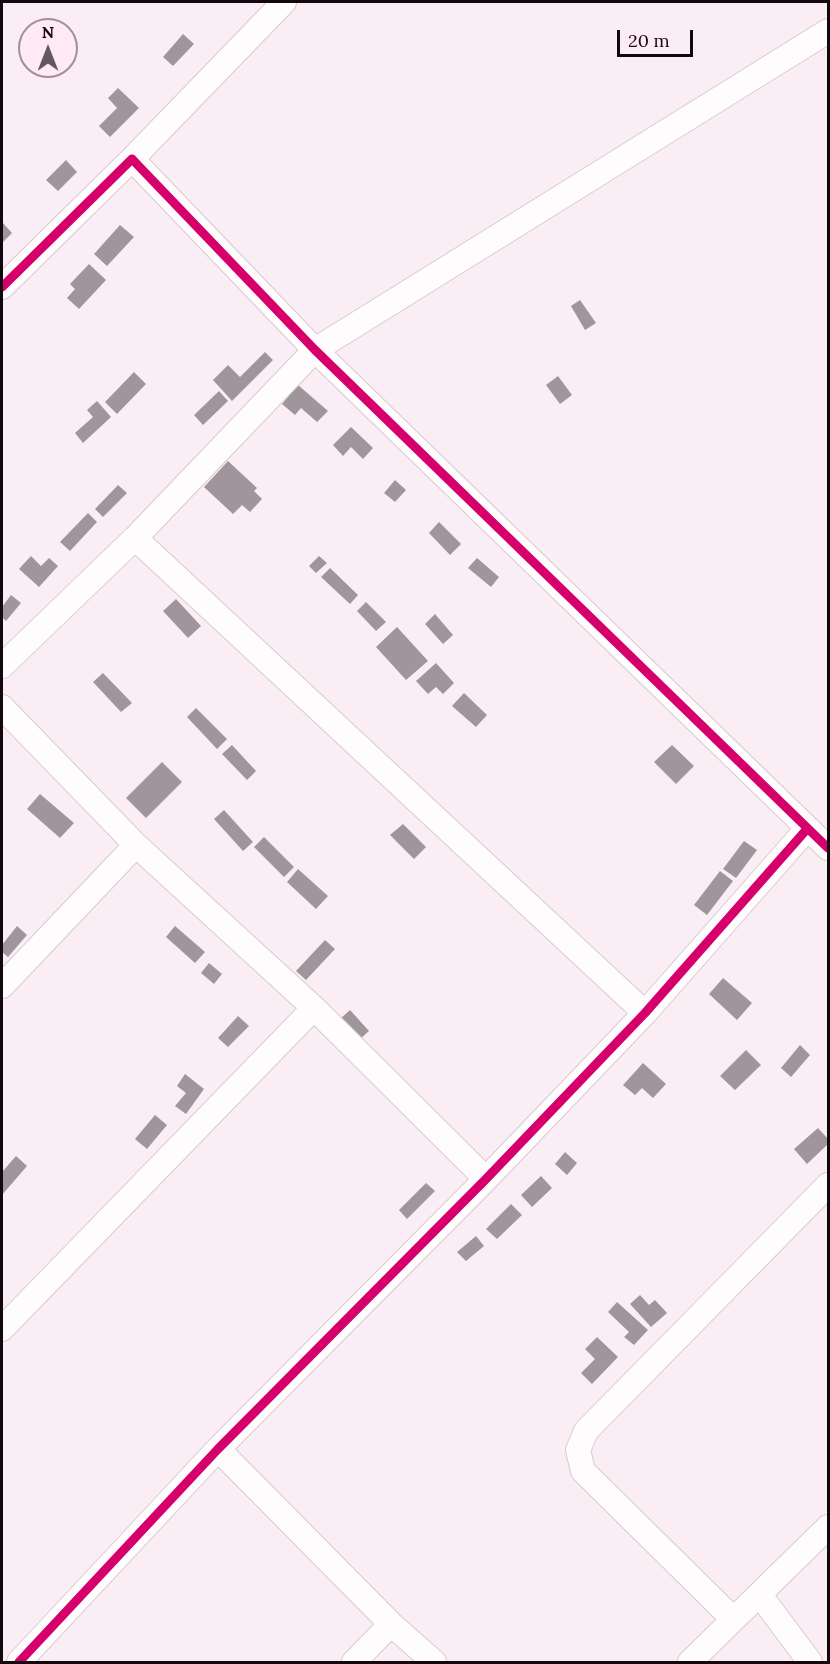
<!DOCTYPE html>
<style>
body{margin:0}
#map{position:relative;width:830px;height:1664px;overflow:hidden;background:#faeef4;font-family:Lora,serif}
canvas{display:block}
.frame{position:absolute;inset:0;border:3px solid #13080d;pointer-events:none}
.north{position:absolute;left:18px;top:18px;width:60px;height:60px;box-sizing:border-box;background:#ffe9f3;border:2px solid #a18f97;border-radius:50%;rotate:0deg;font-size:16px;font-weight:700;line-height:24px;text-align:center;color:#13080d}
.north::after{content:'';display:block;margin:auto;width:21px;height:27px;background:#64585e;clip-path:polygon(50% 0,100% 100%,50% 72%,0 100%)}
.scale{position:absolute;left:617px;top:30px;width:76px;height:27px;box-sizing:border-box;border:3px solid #13080d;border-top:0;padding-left:8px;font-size:18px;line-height:21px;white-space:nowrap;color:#13080d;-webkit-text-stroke:4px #ffe9f3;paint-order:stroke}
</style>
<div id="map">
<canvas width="830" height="1664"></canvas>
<div class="frame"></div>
<div class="north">N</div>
<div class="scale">20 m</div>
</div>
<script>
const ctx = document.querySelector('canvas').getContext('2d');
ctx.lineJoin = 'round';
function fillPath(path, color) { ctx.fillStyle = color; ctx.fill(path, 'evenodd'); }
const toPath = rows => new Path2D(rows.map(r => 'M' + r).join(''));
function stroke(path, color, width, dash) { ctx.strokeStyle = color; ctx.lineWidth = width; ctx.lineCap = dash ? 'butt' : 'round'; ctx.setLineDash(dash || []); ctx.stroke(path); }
const building = toPath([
 [183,34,194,44,173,66,163,57],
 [118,88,139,108,110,137,99,126,117,108,108,98],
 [66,160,77,172,58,191,46,180],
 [2,222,12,233,2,243],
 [120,225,134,237,107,266,94,254],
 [89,264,106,280,79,309,67,298,75,289,70,284],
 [580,300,596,323,585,330,571,306],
 [265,352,273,360,232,401,213,380,228,365,240,377],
 [134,372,146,384,117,414,105,402],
 [558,376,572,395,560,404,546,385],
 [298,385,328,411,317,422,301,408,295,415,282,404],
 [219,391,228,401,203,425,194,415],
 [97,401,111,417,83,443,75,433,93,417,87,410],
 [351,427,373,448,363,459,351,447,343,456,333,445],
 [228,461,257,488,254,491,262,499,250,512,242,505,233,514,204,487],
 [395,480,406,490,395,502,384,493],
 [118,485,127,493,103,517,95,509],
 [88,513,97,522,70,551,60,542],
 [439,522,461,544,450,555,429,533],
 [31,556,41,566,49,558,58,566,39,587,19,569],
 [319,556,327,563,316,573,309,566],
 [477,558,499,577,491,587,468,568],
 [330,568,358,595,350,604,321,577],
 [11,595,21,603,6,621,2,617,2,607],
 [176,599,201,626,188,638,163,611],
 [366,602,386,622,376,631,357,611],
 [435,614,453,635,443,644,425,624],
 [397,627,428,661,406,680,376,647],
 [436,663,454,683,443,694,436,687,428,694,416,681],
 [103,673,132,703,121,712,93,682],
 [464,693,487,715,476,727,452,706],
 [196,708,227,739,217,749,187,717],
 [232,745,256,771,247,780,222,754],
 [672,745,694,766,676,784,654,762],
 [162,762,182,782,146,818,126,798],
 [40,794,74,823,60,838,27,809],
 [224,810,253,842,243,851,214,819],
 [403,824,426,847,414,859,390,835],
 [264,837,294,867,284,877,254,847],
 [744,841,757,850,736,878,723,869],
 [298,869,328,896,316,909,287,882],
 [720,871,733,881,707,915,694,905],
 [17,926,27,935,8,957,2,952,2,945],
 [175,926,205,952,195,963,166,937],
 [325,940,335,949,306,980,296,971],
 [209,963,222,974,214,984,201,973],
 [723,978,752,1003,737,1020,709,994],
 [350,1010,369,1031,358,1041,339,1020],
 [238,1016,249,1026,228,1047,218,1038],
 [800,1045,810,1055,791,1077,781,1068],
 [746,1050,761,1065,735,1090,720,1076],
 [643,1063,666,1084,653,1098,642,1088,635,1095,623,1085],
 [185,1074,204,1089,186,1114,175,1106,186,1093,177,1086],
 [155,1115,167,1125,147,1149,135,1139],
 [818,1128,828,1139,828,1144,807,1164,794,1149],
 [565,1152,577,1163,567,1175,555,1164],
 [16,1156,27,1166,2,1195,2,1172],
 [541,1176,552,1188,532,1207,521,1195],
 [426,1183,435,1191,407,1219,399,1210],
 [511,1204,522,1215,497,1239,486,1229],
 [476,1236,484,1246,466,1261,457,1252],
 [640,1295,649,1305,655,1300,667,1313,651,1327,630,1304],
 [617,1302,648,1330,634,1345,624,1337,629,1332,608,1312],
 [597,1337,618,1357,592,1384,581,1373,595,1359,585,1349]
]);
const street = toPath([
 [132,159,284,2],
 [2,287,132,159,315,350,828,848],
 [135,538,645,1013],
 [2,666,135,538,315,350,828,31],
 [2,707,136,845,314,1008,486,1179],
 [2,986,136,845],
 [2,1329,314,1008],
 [218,1449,391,1624,434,1662],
 [760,1595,810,1662],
 [733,1619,583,1471,578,1450,586,1431,828,1185],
 [19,1662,218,1449,486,1179,645,1013,807,829],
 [354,1662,391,1624],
 [690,1662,828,1527]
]);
const cycleway = toPath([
 [2,287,132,159,315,350,828,848],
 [19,1662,218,1449,486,1179,645,1013,807,829]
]);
fillPath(building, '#a0959a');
stroke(street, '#d7cbd1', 26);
stroke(street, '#fefcfd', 24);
stroke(cycleway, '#d6006c', 9);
</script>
